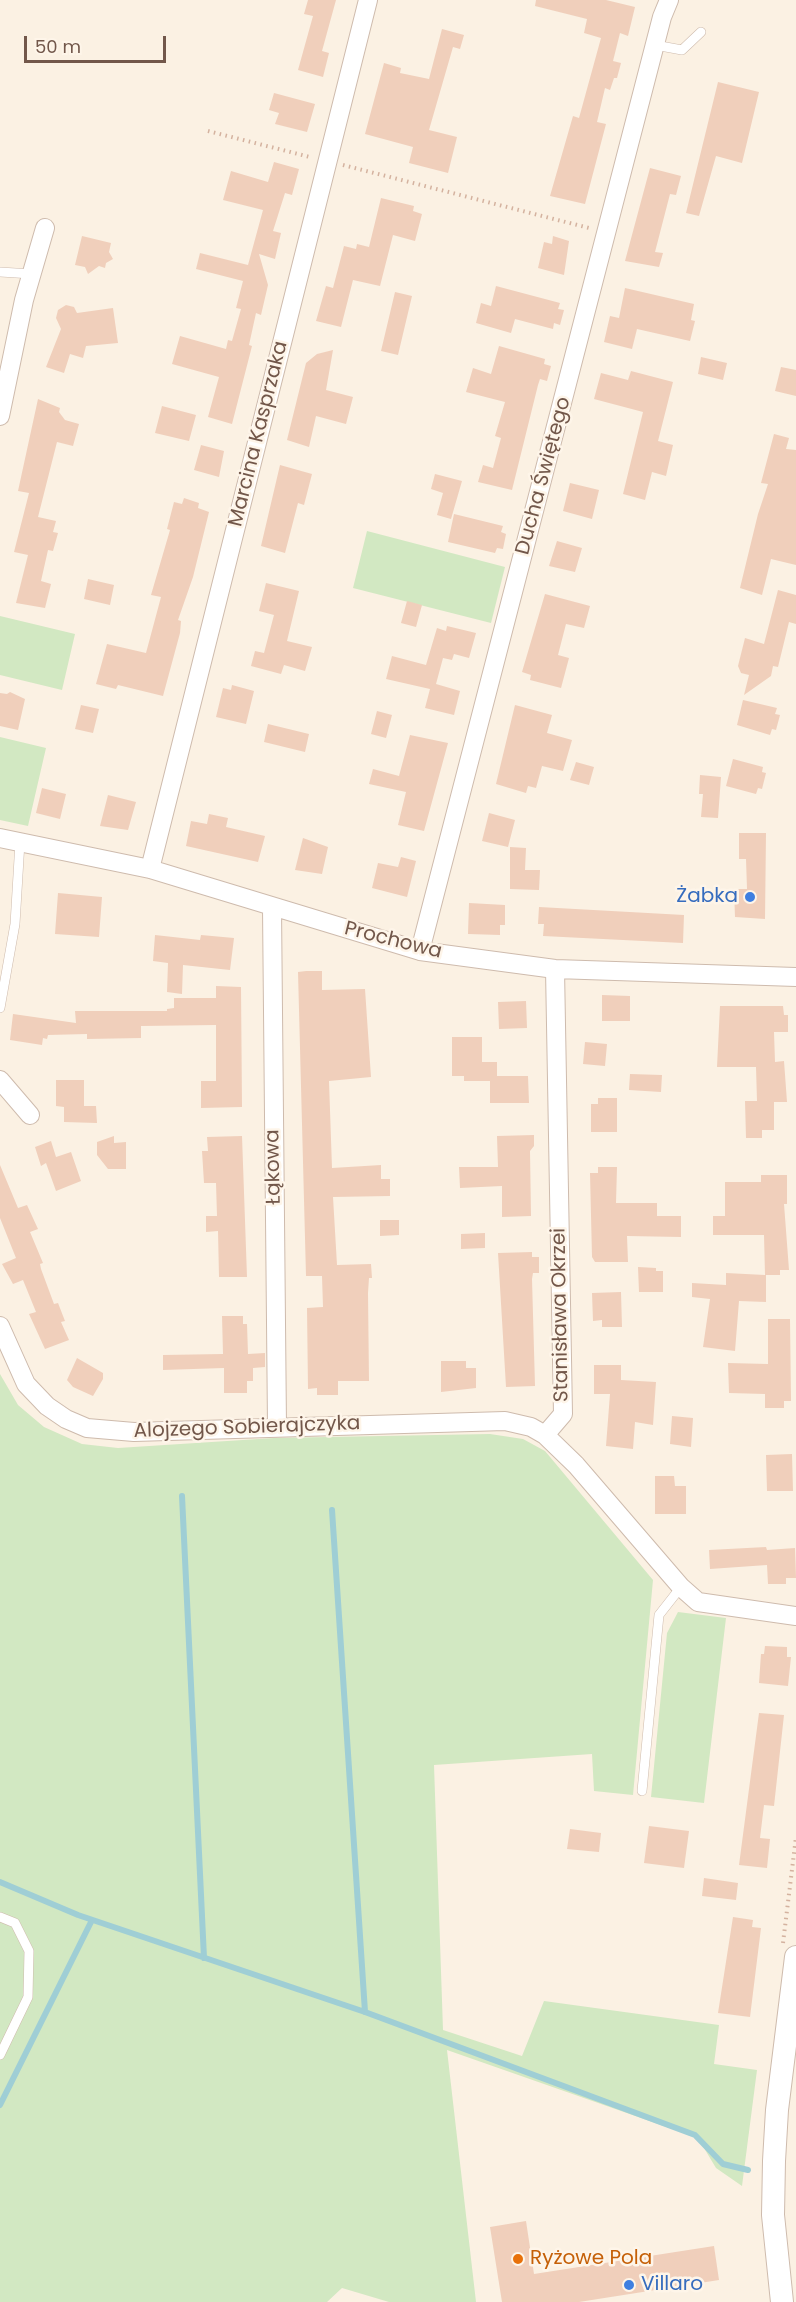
<!DOCTYPE html>
<meta charset="utf-8">
<style>
body{margin:0}
#map{position:relative;width:796px;height:2302px;overflow:hidden;background:#fbf1e3;font-family:Poppins,sans-serif}
canvas{display:block}
.scale{position:absolute;left:24px;top:36px;width:142px;height:27px;box-sizing:border-box;border:3px solid #72574a;border-top:0;padding-left:8px;font-size:18px;line-height:21px;white-space:nowrap;color:#72574a;-webkit-text-stroke:4px #fef5e9;paint-order:stroke}
</style>
<div id="map">
<canvas width="796" height="2302"></canvas>
<div class="scale">50 m</div>
</div>
<script>
const ctx = document.querySelector('canvas').getContext('2d');
ctx.lineJoin = 'round';
function fillPath(path, color) { ctx.fillStyle = color; ctx.fill(path, 'evenodd'); }
const toPath = rows => new Path2D(rows.map(r => 'M' + r).join(''));
function stroke(path, color, width, dash) { ctx.strokeStyle = color; ctx.lineWidth = width; ctx.lineCap = dash ? 'butt' : 'round'; ctx.setLineDash(dash || []); ctx.stroke(path); }
function label(font, color, halo, rows, align = 'center') {
  ctx.font = font + ' Poppins,sans-serif'; ctx.lineWidth = 5; ctx.setLineDash([]); ctx.textBaseline = 'middle'; ctx.strokeStyle = halo; ctx.fillStyle = color; for (const [text, x, y, turn = 0] of rows) {
    ctx.save(); ctx.translate(x, y); ctx.rotate((+turn || 0) * Math.PI / 180); ctx.textAlign = isNaN(turn) ? turn : align; if (halo) ctx.strokeText(text, 0, 0); ctx.fillText(text, 0, 0); ctx.restore();
  }
}
const green = toPath([
 [367,531,505,567,491,623,353,588],
 [0,616,75,634,62,690,0,675],
 [0,737,46,748,28,826,0,820],
 [0,1374,18,1405,44,1427,82,1444,118,1448,274,1438,490,1434,523,1439,545,1451,653,1580,633,1795,594,1791,592,1754,434,1765,443,2030,522,2056,544,2001,719,2025,714,2064,757,2070,742,2186,716,2168,698,2138,447,2050,476,2302,389,2302,342,2288,327,2302,0,2302],
 [678,1612,726,1618,704,1803,651,1797,667,1633]
]);
const stream = toPath([
 [182,1496,204,1958],
 [332,1510,365,2012],
 [0,1882,78,1915,365,2012,695,2135,723,2164,748,2170],
 [0,2105,92,1920]
]);
const building = toPath([
 [308,0,336,0,322,51,329,53,323,77,298,70,313,16,304,14],
 [536,0,606,0,635,7,628,36,620,33,613,61,621,63,617,78,614,78,610,90,605,88,597,122,606,124,585,204,550,196,573,116,579,118,601,38,584,33,587,19,535,6],
 [442,29,464,35,460,49,453,47,429,130,457,137,448,173,409,163,413,147,365,134,384,63,401,68,400,73,429,79],
 [718,82,759,92,742,163,716,156,699,216,686,213],
 [274,93,315,104,307,132,275,124,279,113,269,110],
 [274,162,299,169,292,195,285,193,273,231,281,233,275,259,259,254,268,285,261,315,256,313,249,345,252,346,232,424,208,417,219,377,172,364,180,336,226,349,228,340,232,341,241,309,236,308,243,281,196,269,200,253,248,265,263,210,223,200,231,171,268,182],
 [650,168,681,176,676,195,670,194,655,252,663,253,659,267,625,261],
 [381,198,414,206,413,211,422,214,415,241,393,235,380,286,353,280,341,327,316,321,326,286,333,288,344,246,356,249,357,244,369,247],
 [82,236,111,243,109,252,113,259,106,263,105,268,99,266,88,274,85,267,75,265],
 [553,236,569,241,564,275,538,268,544,242,552,244],
 [496,286,560,303,558,309,564,310,560,325,554,323,553,329,515,319,511,333,476,323,481,303,491,306],
 [625,288,694,304,691,320,695,321,690,341,637,329,632,349,604,342,610,316,619,318],
 [395,292,412,296,398,355,381,351],
 [66,305,74,307,77,313,113,308,118,343,86,346,83,358,70,354,64,373,46,367,61,329,56,318,58,310],
 [499,346,545,359,544,364,551,366,547,381,540,379,538,385,512,490,478,482,483,465,493,468,501,438,495,436,505,402,466,392,473,368,491,374],
 [333,350,326,390,353,397,346,424,316,416,309,447,287,440,306,363,317,354],
 [701,357,727,363,723,380,698,374],
 [781,367,796,370,796,396,775,391],
 [631,371,673,382,658,441,673,445,666,476,652,472,645,500,623,494,643,412,594,399,601,373,628,380],
 [38,399,60,408,59,412,65,420,79,424,73,446,57,442,38,517,56,521,53,532,58,533,53,551,48,550,41,581,51,584,45,608,16,603,28,555,14,552,29,493,18,491],
 [162,406,196,415,189,441,155,433],
 [774,434,789,438,786,449,796,450,796,565,771,559,762,595,740,588,758,514,768,484,761,483],
 [201,445,224,451,219,477,194,470],
 [280,465,312,474,304,505,298,503,285,553,261,546],
 [435,474,462,481,451,519,437,515,443,493,431,489],
 [570,483,599,490,592,519,563,511],
 [184,498,199,503,198,508,209,512,193,577,178,620,181,621,180,633,163,696,118,685,116,689,96,684,107,644,146,653,161,597,151,595,170,530,167,529,174,502,182,504],
 [454,514,503,526,501,532,506,534,503,549,497,548,495,553,448,542],
 [557,541,582,548,575,572,549,566],
 [88,579,114,585,110,605,84,599],
 [266,583,299,591,287,641,312,647,305,671,284,665,281,674,251,666,255,651,264,653,274,615,259,611],
 [778,590,796,595,796,624,789,622,778,667,773,666,771,676,744,695,749,675,741,673,738,666,745,638,764,644],
 [545,594,590,606,584,628,566,624,558,655,569,658,561,688,530,680,531,675,522,672],
 [407,601,422,605,416,627,401,623],
 [447,626,476,633,469,658,454,654,452,660,443,658,436,684,460,691,454,715,425,708,430,689,386,679,392,656,426,665,437,628,446,631],
 [232,685,254,691,246,724,216,717,223,688,231,690],
 [10,692,25,699,18,730,0,726,0,693,7,694],
 [743,700,777,708,775,714,780,715,776,730,772,729,770,735,737,725],
 [81,705,99,709,93,733,75,729],
 [515,705,552,715,547,733,572,740,563,771,542,766,536,788,528,786,526,793,496,784],
 [377,711,392,715,386,738,371,734],
 [268,724,309,734,305,752,264,742],
 [410,735,448,743,424,831,398,825,406,792,369,784,373,769,399,776],
 [733,759,763,767,762,772,766,773,762,789,758,788,756,794,726,786],
 [576,762,594,767,589,785,570,780],
 [700,775,721,777,718,818,701,817,703,794,699,794],
 [42,788,66,794,60,819,36,813],
 [108,795,136,802,128,830,100,826],
 [489,813,515,820,508,847,482,841],
 [209,814,228,818,226,827,265,836,258,862,186,846,191,821,207,824],
 [739,833,766,833,765,919,735,917,734,889,747,889,746,859,739,859],
 [303,838,328,847,322,874,295,870],
 [510,847,526,848,525,870,540,870,539,890,510,889],
 [401,857,416,861,407,897,372,888,378,863,398,867],
 [58,893,102,897,99,937,55,934],
 [469,903,505,905,505,925,500,925,500,935,468,934],
 [539,907,684,915,683,943,543,936,544,924,538,924],
 [155,935,200,940,201,935,234,938,230,970,183,965,182,994,167,992,168,963,153,961],
 [306,971,322,971,322,990,365,989,371,1077,329,1081,332,1168,381,1165,381,1179,390,1179,390,1196,333,1197,337,1265,371,1264,372,1278,369,1278,368,1293,369,1381,338,1381,338,1395,317,1395,317,1388,308,1389,307,1308,323,1307,322,1276,306,1276,298,972],
 [216,986,241,987,242,1107,201,1108,201,1081,216,1081,216,1025,141,1026,141,1038,87,1039,87,1034,48,1035,47,1039,43,1038,42,1045,10,1040,13,1014,76,1023,75,1011,167,1011,167,1009,174,1008,174,998,216,998],
 [602,995,630,996,630,1021,602,1021],
 [526,1001,527,1028,499,1029,498,1002],
 [720,1006,783,1006,784,1015,788,1015,788,1032,774,1032,775,1062,784,1061,787,1102,774,1102,774,1130,762,1130,762,1138,746,1138,745,1101,757,1101,756,1067,717,1067],
 [452,1037,482,1037,482,1062,497,1062,497,1076,528,1076,529,1103,490,1103,490,1081,464,1081,464,1076,452,1076],
 [585,1042,607,1044,605,1066,583,1064],
 [630,1074,662,1075,661,1092,629,1090],
 [56,1080,84,1080,84,1106,96,1106,97,1123,64,1122,64,1107,56,1106],
 [598,1098,617,1098,617,1132,591,1132,591,1104,598,1104],
 [534,1135,534,1146,530,1151,531,1216,502,1217,502,1186,460,1188,459,1167,498,1167,497,1136],
 [114,1136,114,1143,126,1142,126,1169,108,1169,97,1155,97,1142],
 [242,1136,247,1277,219,1277,218,1231,206,1232,206,1216,217,1216,216,1183,204,1183,202,1151,208,1151,207,1137],
 [51,1141,56,1157,71,1152,81,1181,56,1191,46,1163,41,1166,35,1147],
 [0,1165,18,1208,27,1205,38,1229,30,1232,43,1263,40,1264,41,1269,54,1304,58,1303,65,1321,61,1322,69,1340,45,1349,29,1314,36,1312,23,1280,13,1284,2,1264,16,1258,0,1218],
 [598,1167,617,1167,616,1203,657,1203,657,1216,681,1216,681,1237,627,1236,628,1262,595,1262,592,1257,590,1173,598,1173],
 [761,1175,787,1175,787,1204,784,1204,789,1270,780,1270,780,1275,766,1275,766,1302,739,1301,735,1351,703,1347,710,1299,692,1297,692,1283,726,1285,726,1273,765,1275,764,1235,713,1235,713,1216,725,1216,725,1182,761,1182],
 [380,1220,399,1220,399,1235,380,1236],
 [485,1233,485,1248,461,1249,461,1234],
 [532,1252,532,1257,539,1257,539,1273,533,1273,532,1279,535,1386,506,1387,498,1253],
 [638,1267,656,1268,656,1271,663,1271,663,1292,639,1292],
 [621,1292,622,1327,602,1327,602,1320,593,1321,592,1293],
 [222,1316,243,1316,243,1324,247,1324,248,1354,265,1353,265,1367,253,1368,253,1381,247,1381,247,1393,224,1393,224,1368,163,1370,163,1355,223,1354],
 [768,1319,790,1319,791,1401,784,1401,784,1408,765,1408,765,1394,729,1393,728,1363,768,1364],
 [77,1358,103,1373,103,1379,93,1396,73,1387,67,1380],
 [441,1361,466,1361,466,1368,476,1368,476,1388,441,1392],
 [594,1365,621,1365,621,1380,656,1382,653,1425,635,1422,633,1449,606,1446,610,1394,594,1394],
 [672,1416,693,1418,691,1447,670,1444],
 [792,1454,793,1491,767,1491,766,1455],
 [655,1476,674,1476,675,1486,686,1486,686,1514,655,1514],
 [766,1547,767,1550,795,1548,796,1578,786,1578,786,1584,768,1584,767,1565,710,1569,709,1550],
 [765,1646,787,1647,787,1657,791,1657,788,1686,759,1683,761,1654,764,1654],
 [759,1713,784,1715,774,1806,764,1805,760,1838,770,1839,767,1868,739,1865],
 [649,1826,689,1831,684,1868,644,1863],
 [570,1829,601,1833,599,1852,567,1849],
 [704,1878,738,1883,736,1900,702,1896],
 [733,1917,753,1920,752,1927,761,1928,750,2017,718,2013],
 [526,2221,534,2274,714,2246,719,2280,579,2302,502,2302,490,2227]
]);
const path = toPath([
 [208,131,310,157],
 [343,165,589,228],
 [783,1943,796,1837]
]);
const service = toPath([
 [655,45,682,50,701,32],
 [0,272,32,274],
 [0,1008,15,924,20,842],
 [642,1791,659,1615,681,1587],
 [0,1917,15,1923,29,1951,28,1997,0,2055]
]);
const minor = toPath([
 [0,416,24,300,45,228],
 [0,838,150,869,420,951,555,969,796,977],
 [150,869,368,0],
 [272,908,277,1426],
 [420,951,662,17,669,0],
 [0,1080,30,1115],
 [0,1326,26,1384,47,1406,66,1419,87,1428,134,1432,505,1421,531,1427,545,1435,576,1465,681,1587,698,1602,796,1616],
 [545,1435,563,1414,555,969]
]);
const tertiary = toPath([
 [782,2302,773,2215,774,2161,777,2110,796,1957]
]);
const markers = [
 [750,897,6,"#3f7fe0"],
 [518,2259,6,"#e8710a"],
 [629,2285,6,"#3f7fe0"]
];
const streetNames = [
 ["Marcina Kasprzaka",259,434,-76],
 ["Ducha Świętego",544,476,-75],
 ["Prochowa",393,941,14],
 ["Łąkowa",274,1167,-91],
 ["Stanisława Okrzei",561,1315,-91],
 ["Alojzego Sobierajczyka",247,1428,-2]
];
const shopNames = [
 ["Żabka",738,897],
 ["Villaro",641,2285,"left"]
];
const foodNames = [
 ["Ryżowe Pola",530,2259]
];
fillPath(green, '#d2e8c2');
stroke(stream, '#9fced5', 6);
fillPath(building, '#f0cfbb');
stroke(service, '#cebbad', 10);
stroke(minor, '#cebbad', 20);
stroke(tertiary, '#cebbad', 24);
stroke(path, '#d4b29f', 4, [1.5, 4.5]);
stroke(service, '#fff', 9);
stroke(minor, '#fff', 18);
stroke(tertiary, '#fff', 22);
for (const [x, y, r, color] of markers) { const dot = new Path2D(); dot.arc(x, y, r, 0, 2 * Math.PI); ctx.fillStyle = color; ctx.fill(dot); stroke(dot, '#fef5e9', 2); }
label('20px', '#72574a', '#fef5e9', streetNames);
label('20px', '#366cbe', '#fef5e9', shopNames, 'right');
label('20px', '#c56008', '#fef5e9', foodNames, 'left');
</script>
